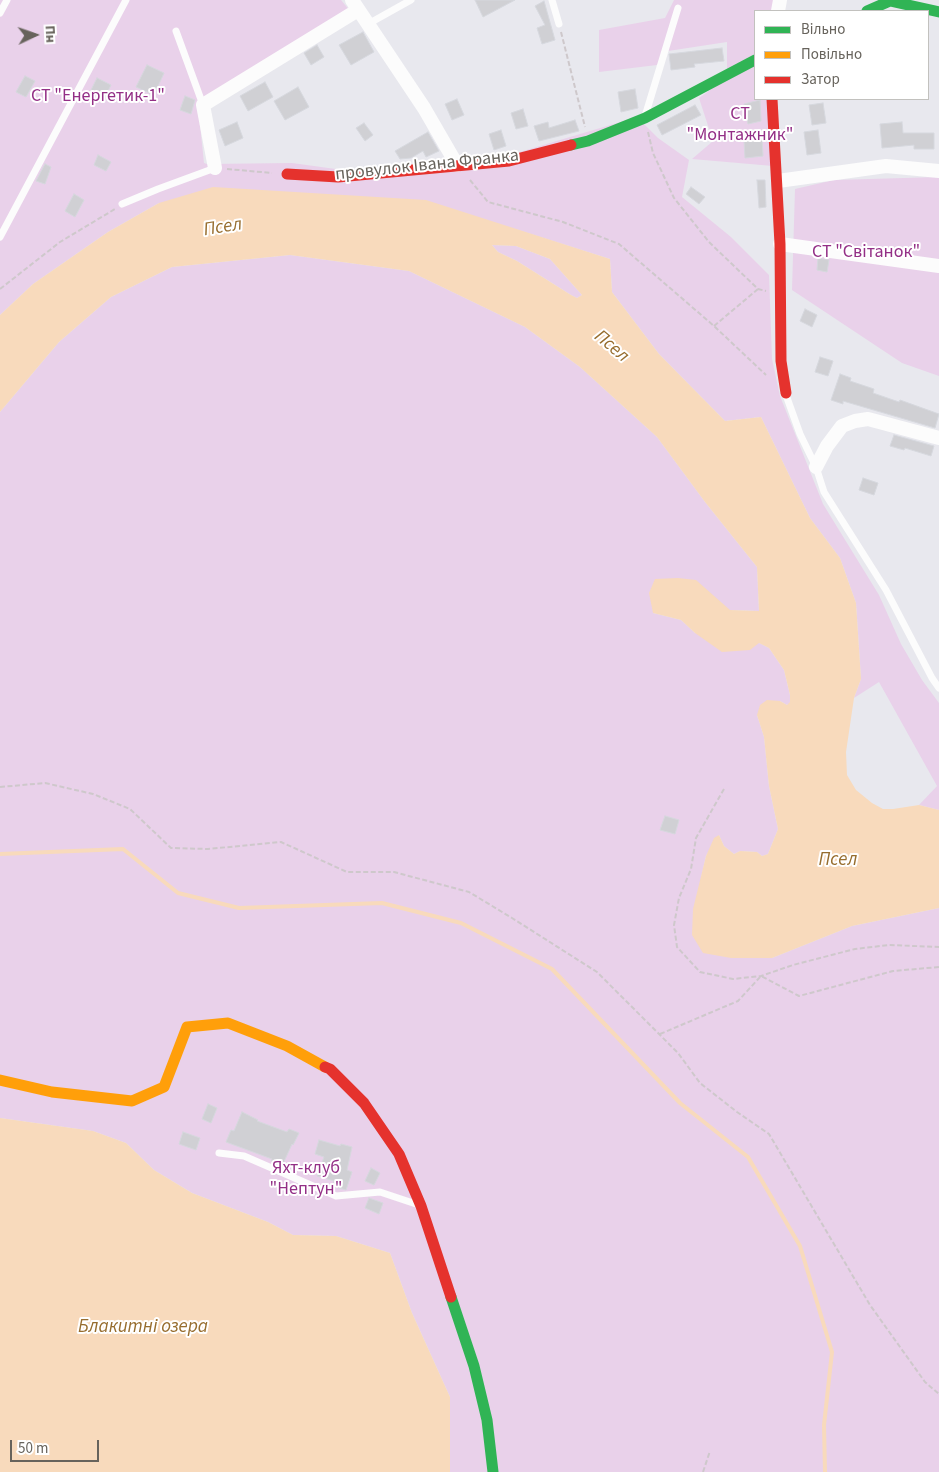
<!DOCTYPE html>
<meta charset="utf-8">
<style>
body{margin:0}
#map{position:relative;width:939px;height:1472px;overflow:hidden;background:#e8e8ee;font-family:"Source Sans 3",sans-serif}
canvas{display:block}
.legend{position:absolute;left:754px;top:10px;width:175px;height:90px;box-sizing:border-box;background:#fff;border:1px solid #c2c1be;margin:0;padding:6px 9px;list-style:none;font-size:15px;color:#67635c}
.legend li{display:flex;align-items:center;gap:10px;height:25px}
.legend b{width:25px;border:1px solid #c2c1be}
.north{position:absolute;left:10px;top:10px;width:50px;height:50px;-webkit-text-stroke:4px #fff;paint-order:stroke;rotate:87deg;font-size:14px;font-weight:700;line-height:20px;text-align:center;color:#67635c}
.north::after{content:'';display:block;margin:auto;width:18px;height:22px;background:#67635c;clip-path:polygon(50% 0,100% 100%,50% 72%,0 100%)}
.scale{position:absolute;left:10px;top:1440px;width:89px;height:22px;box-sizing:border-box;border:2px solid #67635c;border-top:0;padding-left:6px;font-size:15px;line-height:18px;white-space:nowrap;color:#67635c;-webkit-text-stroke:4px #fff;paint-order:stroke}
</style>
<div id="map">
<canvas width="939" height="1472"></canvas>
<ul class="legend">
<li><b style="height:6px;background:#30b455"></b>Вільно</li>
<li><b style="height:6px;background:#ff9f0a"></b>Повільно</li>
<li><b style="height:6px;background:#e5322d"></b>Затор</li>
</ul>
<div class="north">Пн</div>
<div class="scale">50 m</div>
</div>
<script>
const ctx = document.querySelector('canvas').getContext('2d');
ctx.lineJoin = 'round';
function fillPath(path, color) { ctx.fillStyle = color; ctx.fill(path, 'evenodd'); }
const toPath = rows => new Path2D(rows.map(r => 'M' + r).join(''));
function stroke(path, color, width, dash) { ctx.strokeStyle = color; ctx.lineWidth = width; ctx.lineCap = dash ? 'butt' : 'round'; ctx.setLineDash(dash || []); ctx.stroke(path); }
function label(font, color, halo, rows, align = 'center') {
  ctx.font = font + ' "Source Sans 3",sans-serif'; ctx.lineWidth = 4; ctx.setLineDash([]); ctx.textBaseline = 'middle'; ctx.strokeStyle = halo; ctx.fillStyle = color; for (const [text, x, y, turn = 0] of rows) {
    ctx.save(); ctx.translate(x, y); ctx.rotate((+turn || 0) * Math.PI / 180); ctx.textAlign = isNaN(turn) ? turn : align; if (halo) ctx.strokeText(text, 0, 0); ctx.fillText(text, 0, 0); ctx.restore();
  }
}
const green = toPath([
 [0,0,341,0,350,11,198,106,204,163,207,164,292,163,343,170,493,160,637,117,658,138,689,160,682,197,731,237,769,275,772,359,780,396,823,504,879,595,901,644,922,680,939,703,939,810,919,805,937,786,879,682,854,698,861,679,856,603,840,558,810,518,761,417,725,421,659,354,612,292,610,259,515,229,159,203,108,232,33,284,0,315],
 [674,0,775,0,773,11,755,11,755,99,769,99,773,166,692,159,713,141,699,98,727,78,727,42,668,51,657,65,599,72,599,30,665,18],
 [939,177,939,376,902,363,792,290,795,189,834,180],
 [492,245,516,246,550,259,582,295,577,298,571,295,517,261,498,252],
 [290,255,409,271,525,327,580,367,657,437,705,502,757,567,759,611,730,610,653,613,681,620,695,633,759,643,769,648,784,670,790,695,790,703,787,705,780,701,757,715,764,737,769,786,778,829,768,854,762,856,757,852,740,851,734,854,724,846,719,835,706,856,701,878,772,958,852,926,939,908,939,1472,450,1472,450,1397,412,1313,390,1253,336,1236,293,1235,268,1222,192,1193,154,1170,126,1143,93,1131,0,1118,0,412,59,342,111,297,172,267]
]);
const water = toPath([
 [213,187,426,200,610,259,612,292,659,354,725,421,761,417,810,518,840,558,856,603,861,679,854,698,846,752,847,775,856,790,872,803,883,809,893,809,919,805,939,810,939,908,852,926,772,958,731,958,703,953,692,935,693,909,706,856,714,838,719,835,724,846,734,854,740,851,757,852,762,856,768,854,778,829,769,786,764,737,757,715,760,705,767,700,780,701,787,705,790,702,790,695,784,670,769,648,759,643,750,650,722,652,695,633,681,620,653,613,649,593,655,579,678,578,696,580,730,610,759,611,757,567,705,502,657,437,580,367,525,327,409,271,290,255,172,267,111,297,59,342,0,412,0,315,33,284,108,232,159,203],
 [492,245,516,246,550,259,582,295,577,298,571,295,517,261,498,252],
 [0,1118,93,1131,126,1143,154,1170,192,1193,268,1222,293,1235,336,1236,390,1253,412,1313,450,1397,450,1472,0,1472]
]);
const stream = toPath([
 [0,854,123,849,178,893,239,908,382,903,461,923,552,969,680,1103,748,1157,800,1246,832,1352,824,1425,825,1472]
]);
const building = toPath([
 [475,0,515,0,483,17,475,0],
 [544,1,555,40,542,44,537,28,545,25,535,6,544,1],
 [363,32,374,52,351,65,339,45,363,32],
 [317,45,324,57,311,65,304,53,317,45],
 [722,48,724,61,694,64,695,67,671,70,669,54,722,48],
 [147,65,164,73,154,95,136,87,147,65],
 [25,76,35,81,26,97,16,92,25,76],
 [97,78,111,85,104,99,90,92,97,78],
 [265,82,273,97,248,111,240,96,265,82],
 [298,87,309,107,285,120,274,101,298,87],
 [635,89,638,108,621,112,618,92,635,89],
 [185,96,195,100,191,114,180,110,185,96],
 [457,99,464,115,452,120,445,104,457,99],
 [760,100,761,121,748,124,744,104,760,100],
 [823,103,826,123,812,125,809,105,823,103],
 [695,105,701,115,662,135,657,125,695,105],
 [523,109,528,126,516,129,511,113,523,109],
 [575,120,579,131,539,141,534,126,548,122,549,128,575,120],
 [237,122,243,138,225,146,219,130,237,122],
 [902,122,903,133,934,133,934,149,914,149,914,145,882,148,880,124,902,122],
 [364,123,373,135,365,141,356,128,364,123],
 [501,130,506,146,494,150,489,134,501,130],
 [818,130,821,153,807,155,804,132,818,130],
 [428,132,439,151,426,157,423,151,411,158,400,159,395,151,428,132],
 [762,139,763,156,745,158,744,140,762,139],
 [98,155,111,162,106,171,94,165,98,155],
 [45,164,51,167,45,184,36,181,45,164],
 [757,180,765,180,766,207,759,208,757,180],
 [691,187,705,197,699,204,686,194,691,187],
 [74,194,84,200,75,217,65,211,74,194],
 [818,258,829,260,827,272,817,270,818,258],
 [805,309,817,315,812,327,800,321,805,309],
 [820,357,833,361,828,376,815,372,820,357],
 [840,374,851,378,850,381,874,389,873,393,899,402,900,400,939,414,935,428,843,401,843,404,831,400,840,374],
 [894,435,934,446,931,456,905,448,904,450,890,446,894,435],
 [863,478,878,483,874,495,859,490,863,478],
 [665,816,679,820,675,834,660,830,665,816],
 [208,1104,217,1108,211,1123,202,1119,208,1104],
 [242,1112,258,1120,257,1121,287,1132,289,1129,299,1133,293,1145,292,1144,282,1166,271,1161,272,1159,226,1142,231,1130,234,1131,242,1112],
 [183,1132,200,1138,196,1150,179,1144,183,1132],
 [319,1140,340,1146,341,1144,352,1147,347,1170,352,1172,346,1190,332,1186,334,1181,317,1176,324,1157,315,1154,319,1140],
 [371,1168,380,1173,374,1185,365,1181,371,1168],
 [369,1198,383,1203,379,1214,365,1208,369,1198]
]);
const path = toPath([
 [561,32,585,127],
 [648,132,653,153,674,198,709,242,758,289,766,291],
 [227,169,272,173],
 [470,180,488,202,563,222,619,244,714,326,766,375],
 [0,289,60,242,115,209],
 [714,326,758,289],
 [0,787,45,783,93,794,130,809,171,848,208,849,281,842,347,872,394,872,469,892,512,918,597,972,678,1053,700,1083,737,1112,769,1134,870,1305,925,1382,939,1394],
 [724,789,696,838,691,869,679,898,674,925,677,947,700,972,733,979,761,976,793,965,855,949,889,945,939,947],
 [660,1034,738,1001,761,976,799,996,893,971,939,967],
 [703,1472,710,1451]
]);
const lane = toPath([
 [552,0,559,24],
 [0,13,7,0],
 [368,24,411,0],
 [176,31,203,105],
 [646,113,678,8],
 [122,204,158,189,215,168],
 [0,237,126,0],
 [786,395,800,434,816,467,824,492,886,590,932,678,939,688],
 [219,1153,244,1156,336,1196,380,1192,416,1204]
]);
const street = toPath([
 [352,0,424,108,457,165],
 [778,11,780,0],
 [215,168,203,105,358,10],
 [778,181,886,166,939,171],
 [780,244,939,266],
 [816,467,827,446,842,426,855,421,868,419,939,438]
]);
const fast = toPath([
 [867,11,890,1,939,12],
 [571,145,588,141,645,118,755,60],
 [451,1297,474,1366,487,1420,493,1472]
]);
const slow = toPath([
 [0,1080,52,1092,132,1101,164,1087,187,1027,228,1023,287,1046,325,1067]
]);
const jam = toPath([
 [772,99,780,244,781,361,786,393],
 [287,174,338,177,509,161,571,145],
 [325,1067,330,1069,364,1103,399,1154,421,1206,451,1297]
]);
const parkNames = [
 ["СТ \"Енергетик-1\"",98,97],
 ["СТ",740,115],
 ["\"Монтажник\"",740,136],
 ["СТ \"Світанок\"",866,253],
 ["Яхт-клуб",306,1169],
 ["\"Нептун\"",306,1190]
];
const streetNames = [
 ["провулок Івана Франка",427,166,-6]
];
const waterNames = [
 ["Псел",223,228,-9],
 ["Псел",611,347,40],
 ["Псел",838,861],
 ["Блакитні озера",143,1328]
];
fillPath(green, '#e9d1ea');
fillPath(water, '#f8dabc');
stroke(stream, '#f8dabc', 4);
fillPath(building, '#d0d0d4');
stroke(building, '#d6d8de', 1);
stroke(path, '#cec8cb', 2, [5, 2.5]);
stroke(lane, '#fcfcfc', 7);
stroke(street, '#fcfcfc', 14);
stroke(fast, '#30b455', 11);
stroke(slow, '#ff9f0a', 11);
stroke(jam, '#e5322d', 11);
label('18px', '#932f86', '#fff', parkNames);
label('18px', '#67635c', '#fff', streetNames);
label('italic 19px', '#976d2e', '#fff', waterNames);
</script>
